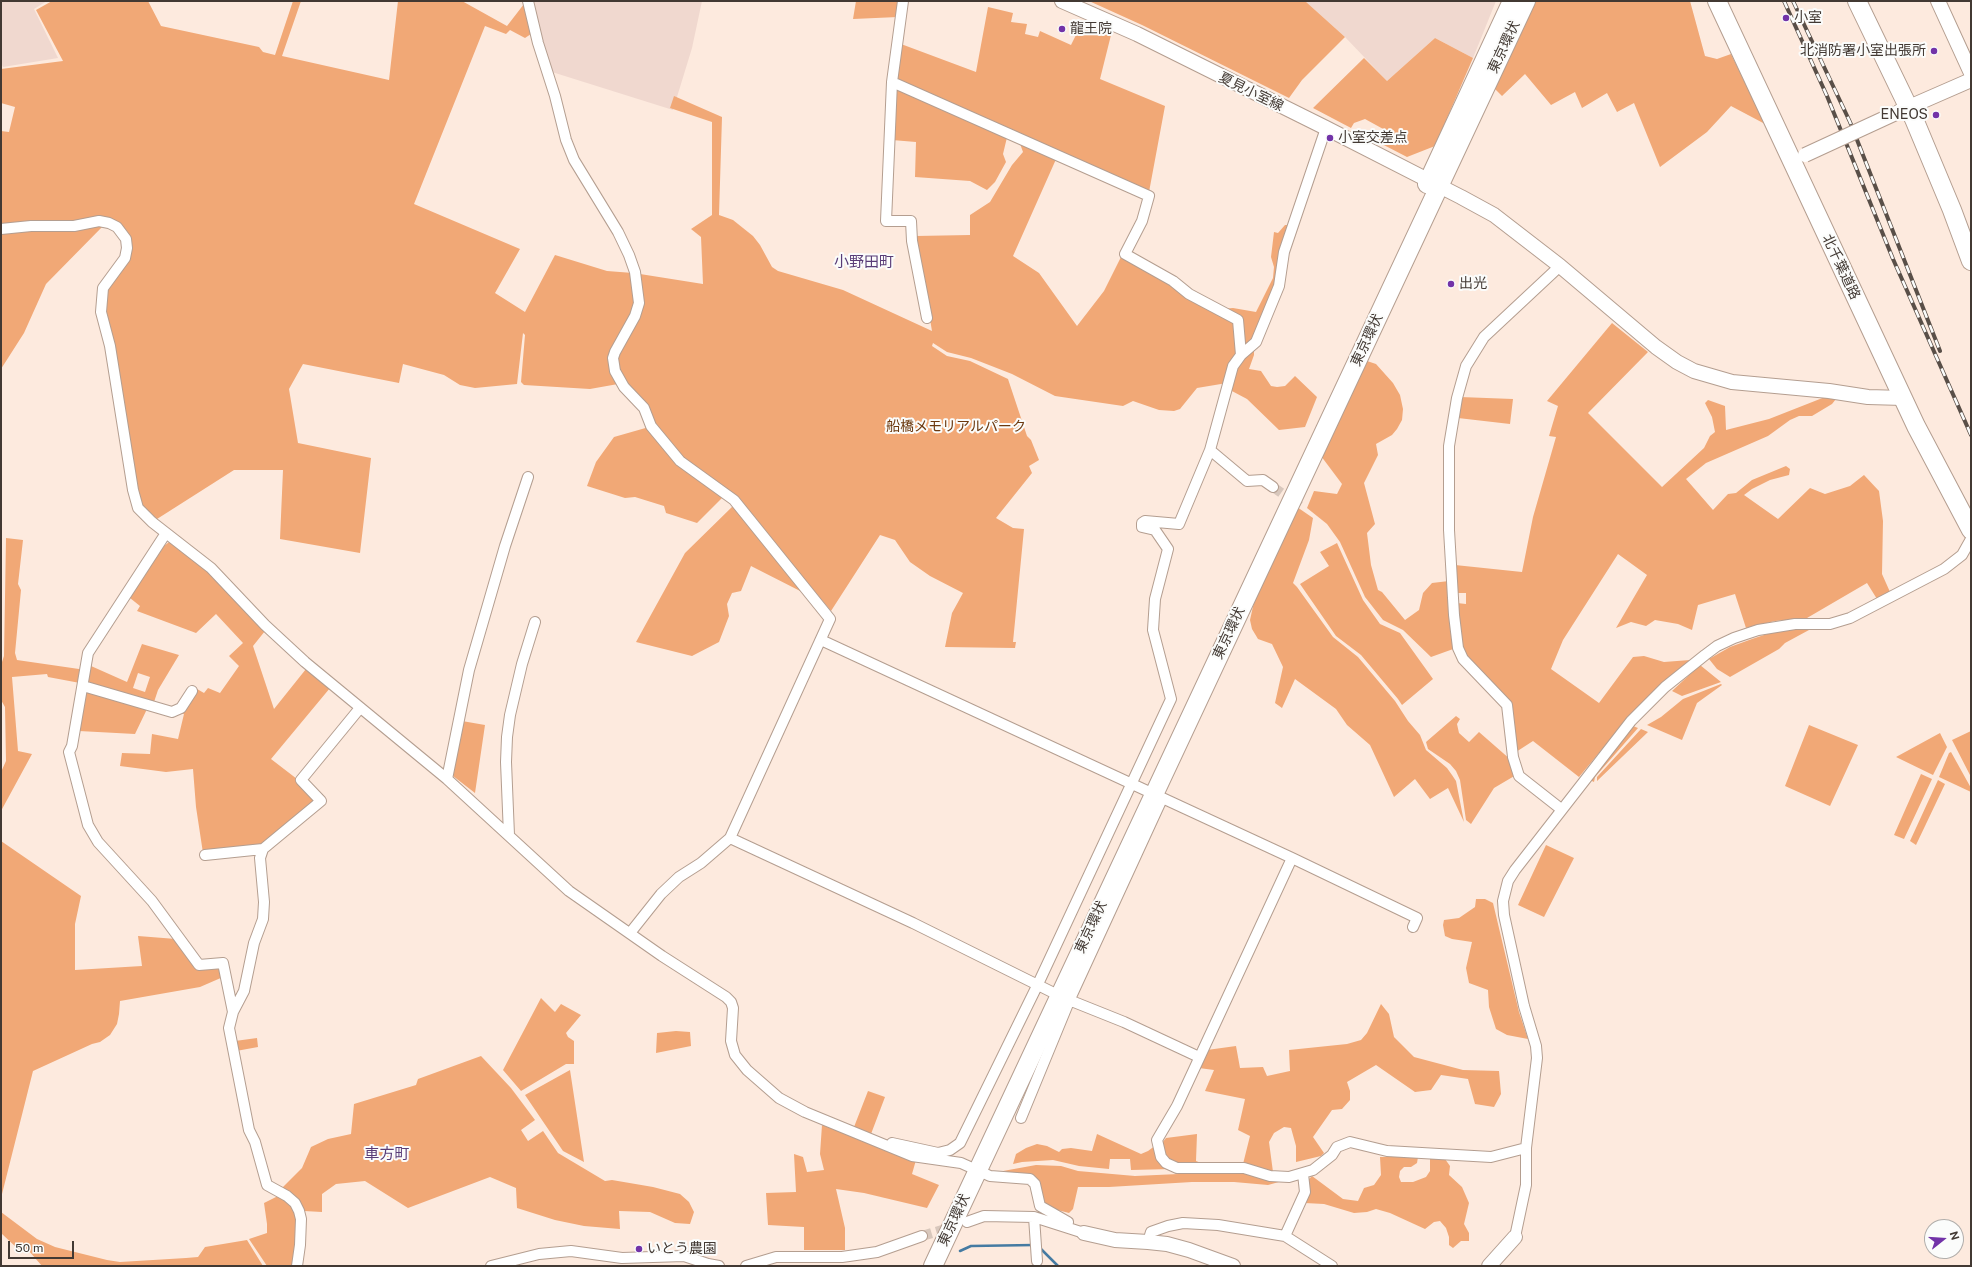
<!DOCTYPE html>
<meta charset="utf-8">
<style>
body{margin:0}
#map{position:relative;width:1972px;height:1267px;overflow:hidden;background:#fdeade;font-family:"Public Sans",sans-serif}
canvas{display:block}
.frame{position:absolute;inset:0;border:2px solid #423933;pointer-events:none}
.north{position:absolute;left:1924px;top:1219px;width:40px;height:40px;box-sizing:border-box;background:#fbfcfb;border:1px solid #b1aeab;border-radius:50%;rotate:73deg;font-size:11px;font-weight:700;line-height:16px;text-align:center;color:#423933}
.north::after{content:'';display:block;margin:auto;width:14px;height:18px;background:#7233a8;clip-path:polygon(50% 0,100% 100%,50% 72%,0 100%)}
.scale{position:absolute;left:8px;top:1241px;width:66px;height:18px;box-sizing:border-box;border:2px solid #423933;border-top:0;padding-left:5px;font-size:12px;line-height:14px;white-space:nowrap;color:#423933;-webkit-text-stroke:3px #fbfcfb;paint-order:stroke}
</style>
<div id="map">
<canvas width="1972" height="1267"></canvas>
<div class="frame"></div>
<div class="north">N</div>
<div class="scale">50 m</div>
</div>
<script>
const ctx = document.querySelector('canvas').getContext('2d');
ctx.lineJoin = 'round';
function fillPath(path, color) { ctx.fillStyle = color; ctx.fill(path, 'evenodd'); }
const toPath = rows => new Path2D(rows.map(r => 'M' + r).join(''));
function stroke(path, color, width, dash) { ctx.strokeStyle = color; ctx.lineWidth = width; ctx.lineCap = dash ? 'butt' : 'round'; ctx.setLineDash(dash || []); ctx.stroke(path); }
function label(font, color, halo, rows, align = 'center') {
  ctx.font = font + ' "Public Sans","Noto Sans JP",sans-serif'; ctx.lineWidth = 4; ctx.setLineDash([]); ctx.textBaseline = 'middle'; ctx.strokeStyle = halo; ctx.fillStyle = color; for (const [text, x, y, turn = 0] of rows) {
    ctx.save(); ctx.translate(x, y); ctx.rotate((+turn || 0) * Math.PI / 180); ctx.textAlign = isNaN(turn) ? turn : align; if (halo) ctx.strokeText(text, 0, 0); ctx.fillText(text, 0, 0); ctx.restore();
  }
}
const industrial = toPath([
 [1,1,47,1,34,9,58,58,3,67,1,63],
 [533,1,702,1,692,48,673,110,552,72,541,42],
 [1305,1,1496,1,1473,58,1435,38,1387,81,1345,37]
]);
const green = toPath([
 [52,1,148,1,161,26,259,47,263,52,275,55,293,1,301,1,282,56,389,80,398,1,462,1,507,26,524,4,531,34,525,38,510,30,506,34,485,26,414,204,520,249,495,293,525,312,555,255,607,271,633,273,636,303,612,353,618,384,590,389,524,385,521,382,525,335,523,333,517,384,475,388,460,385,444,375,403,364,399,383,303,364,289,389,298,443,371,458,360,553,280,539,283,470,234,470,157,519,140,503,113,337,105,306,106,292,130,237,127,231,118,222,108,218,97,216,73,222,1,225,1,131,9,132,15,107,1,103,1,69,63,61,36,10],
 [856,1,900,1,898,17,853,19],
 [1089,1,1305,1,1345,37,1302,80,1289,98,1142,25],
 [1536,1,1690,1,1705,56,1717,59,1731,54,1765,124,1731,106,1707,132,1660,167,1634,103,1617,112,1607,93,1582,108,1575,92,1551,105,1525,74,1502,96,1494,88],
 [988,7,1013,13,1011,22,1027,24,1025,34,1038,37,1040,31,1071,45,1082,23,1111,35,1100,79,1165,106,1149,192,1009,129,1003,154,1006,162,995,182,987,190,970,181,915,177,916,142,892,140,901,44,976,72],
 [1435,38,1473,58,1435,146,1407,157,1378,142,1385,130,1365,119,1354,123,1351,128,1313,108,1364,58,1387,81],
 [674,96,722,117,719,215,733,220,753,236,760,245,772,267,778,271,843,290,932,331,916,236,970,235,970,215,990,202,1012,165,1023,152,1018,138,1057,157,1013,256,1039,273,1077,326,1104,291,1122,255,1234,321,1239,354,1227,383,1197,388,1180,409,1174,411,1159,410,1133,401,1123,406,1055,396,1012,374,971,358,947,352,933,343,932,346,947,356,970,361,1008,379,1027,436,1031,440,1039,460,1029,466,1032,473,996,518,1013,528,1024,529,1013,642,1016,642,1015,648,945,647,952,613,963,593,930,576,910,562,895,540,880,535,831,611,760,526,682,459,654,424,646,405,618,371,616,359,643,304,643,293,640,274,703,284,701,237,691,229,712,215,712,122,670,108],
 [104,225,46,284,24,333,1,369,1,232],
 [1285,225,1290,225,1276,287,1255,340,1243,352,1240,318,1221,309,1233,308,1256,312,1273,278,1274,267,1271,257,1274,232,1278,233],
 [1612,323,1648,352,1588,413,1662,487,1704,448,1710,436,1715,432,1712,417,1705,403,1708,400,1725,406,1726,430,1769,419,1825,397,1836,399,1832,404,1812,416,1799,416,1790,420,1768,436,1706,463,1686,479,1713,510,1728,494,1736,493,1752,480,1786,466,1790,469,1789,475,1770,480,1752,489,1744,495,1778,519,1810,488,1825,494,1850,486,1864,475,1879,491,1883,521,1882,574,1890,592,1877,599,1867,583,1807,618,1775,621,1746,628,1735,594,1698,605,1692,630,1678,624,1655,620,1646,626,1631,622,1616,628,1647,575,1618,554,1563,640,1551,669,1599,703,1633,657,1644,656,1664,662,1690,660,1663,682,1627,719,1579,777,1533,741,1516,752,1511,710,1467,658,1462,647,1457,603,1466,604,1466,593,1457,593,1455,565,1522,572,1533,517,1556,437,1549,436,1558,406,1547,401],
 [1254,348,1254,355,1249,369,1261,371,1271,386,1277,387,1285,386,1295,376,1317,397,1305,427,1279,430,1247,399,1230,390,1235,366],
 [1367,361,1376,364,1393,383,1400,395,1403,409,1402,420,1397,429,1392,435,1376,444,1378,455,1364,483,1375,524,1367,533,1371,565,1378,590,1382,592,1405,620,1419,610,1423,593,1432,583,1449,581,1456,648,1431,657,1403,630,1383,620,1365,597,1340,542,1327,524,1307,508,1314,491,1337,494,1342,484,1321,456],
 [1460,397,1513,399,1510,424,1458,418],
 [649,427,725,495,697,523,666,513,664,506,635,497,625,498,587,486,596,462,614,437],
 [734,505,808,595,751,566,741,591,732,593,727,604,729,616,719,642,692,656,636,642,685,553],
 [1297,507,1313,518,1309,540,1293,583,1297,587,1333,637,1358,657,1395,701,1408,721,1420,735,1426,750,1447,768,1452,775,1456,781,1464,822,1448,788,1430,799,1415,779,1394,797,1370,745,1347,725,1336,709,1295,679,1282,708,1275,703,1283,667,1272,644,1258,639,1252,629,1250,620,1254,602],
 [6,538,23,540,18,584,21,590,15,653,17,660,79,669,81,672,80,683,48,677,47,674,12,677,18,751,32,754,1,811,1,772,6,761,5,707,1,700,1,665,4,656],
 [169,542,208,572,265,631,253,646,274,709,306,669,330,688,271,759,297,779,316,801,259,846,203,853,196,807,193,769,166,772,120,766,122,753,150,754,152,734,178,739,184,714,181,713,189,705,197,689,204,693,208,688,220,693,239,666,229,656,243,643,216,614,196,633,137,611,140,606,130,598,164,546],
 [1337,543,1363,600,1380,624,1400,633,1433,679,1402,705,1398,699,1361,655,1336,636,1300,584,1329,566,1320,552],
 [1809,628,1809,630,1785,643,1779,649,1730,677,1717,669,1709,659,1730,647,1752,639,1776,631],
 [142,644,179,655,158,690,154,702,88,684,91,666,127,682],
 [138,673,150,677,145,692,133,688],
 [1700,665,1721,682,1682,696,1672,691],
 [1721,684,1722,685,1697,703,1682,740,1647,725,1661,717,1683,699],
 [90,691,147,709,135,734,79,731,86,693],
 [1456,716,1460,719,1457,724,1459,733,1469,742,1479,732,1511,760,1516,775,1494,788,1471,824,1466,820,1460,780,1456,771,1450,764,1428,749,1426,742],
 [462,721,485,725,475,793,453,776],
 [1809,725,1858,745,1830,806,1785,786],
 [1633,726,1638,728,1595,777,1594,782,1590,780],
 [1641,729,1648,732,1597,781,1597,777],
 [1971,731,1971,777,1952,740],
 [1940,733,1947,747,1933,775,1896,757],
 [1951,752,1971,788,1971,792,1939,777,1949,753],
 [1921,774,1932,779,1904,839,1894,835],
 [1938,780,1945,784,1916,845,1910,841],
 [1,841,81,896,75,924,75,970,142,966,138,936,176,939,197,968,220,966,223,977,200,987,120,1001,119,1014,117,1024,110,1035,100,1042,92,1044,33,1071,1,1198],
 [1546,845,1574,858,1544,917,1518,905],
 [1476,899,1485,899,1493,903,1519,1012,1528,1039,1507,1035,1496,1029,1489,1007,1488,990,1469,983,1466,968,1472,942,1452,939,1445,936,1443,925,1444,920,1459,918,1475,907],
 [541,998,555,1012,561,1004,581,1015,566,1033,568,1037,574,1041,574,1064,566,1064,521,1091,503,1070],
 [1381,1004,1389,1014,1394,1037,1414,1057,1463,1070,1499,1071,1501,1094,1494,1107,1475,1104,1468,1079,1441,1075,1431,1090,1415,1092,1376,1065,1347,1082,1350,1091,1350,1100,1342,1109,1332,1110,1313,1137,1324,1153,1321,1156,1296,1162,1296,1146,1291,1128,1284,1127,1274,1133,1269,1142,1273,1172,1243,1164,1250,1136,1238,1130,1245,1099,1205,1091,1214,1070,1199,1068,1207,1050,1236,1046,1240,1068,1263,1067,1267,1076,1290,1071,1289,1050,1347,1044,1361,1040,1367,1033],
 [676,1031,690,1032,691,1046,656,1053,657,1033],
 [257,1038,258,1047,236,1051,235,1041],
 [481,1056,511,1088,535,1120,521,1130,528,1141,543,1131,558,1153,605,1181,612,1180,653,1187,680,1194,689,1202,694,1212,690,1224,675,1223,650,1212,619,1211,620,1229,584,1226,555,1220,517,1208,516,1188,490,1177,408,1208,365,1181,336,1184,322,1194,322,1212,304,1211,299,1202,282,1188,302,1168,311,1147,328,1139,351,1134,354,1104,416,1085,418,1079],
 [570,1070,584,1162,563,1151,525,1095],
 [868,1091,885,1097,871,1134,854,1127],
 [822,1125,916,1160,912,1174,939,1185,927,1208,864,1193,836,1189,845,1228,845,1250,804,1250,804,1227,768,1225,766,1193,796,1192,794,1154,803,1157,807,1172,824,1170,820,1154],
 [1097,1134,1141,1154,1148,1151,1156,1145,1172,1169,1131,1170,1130,1159,1110,1159,1109,1169,1079,1166,1053,1160,1022,1162,1013,1164,1016,1154,1026,1148,1037,1144,1047,1146,1059,1152,1062,1149,1071,1148,1092,1151],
 [1197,1134,1196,1161,1201,1163,1180,1166,1163,1156,1162,1143,1166,1138],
 [1380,1157,1418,1157,1417,1163,1411,1167,1404,1167,1400,1171,1399,1177,1401,1182,1413,1182,1426,1177,1430,1171,1430,1158,1445,1159,1450,1166,1449,1175,1462,1187,1469,1203,1464,1224,1469,1233,1469,1241,1461,1241,1453,1248,1449,1245,1449,1237,1446,1228,1440,1221,1434,1222,1425,1229,1390,1213,1376,1209,1367,1212,1354,1213,1324,1204,1305,1203,1307,1181,1312,1176,1343,1199,1358,1201,1364,1188,1374,1185,1381,1175],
 [1036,1165,1061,1166,1078,1171,1135,1176,1244,1171,1286,1180,1268,1185,1234,1182,1192,1182,1109,1187,1078,1187,1073,1209,1069,1213,1046,1207,1038,1184,1019,1175,1003,1171],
 [278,1196,293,1207,297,1219,293,1266,267,1266,249,1239,267,1233,267,1224,264,1203],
 [1,1212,37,1239,55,1247,107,1260,120,1262,186,1258,198,1257,205,1247,247,1240,263,1266,42,1266,29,1251,18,1249,1,1233]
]);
const stream = toPath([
 [1040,1248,1058,1266],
 [960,1251,971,1246,1034,1245]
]);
const streetTunnel = toPath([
 [1273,487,1300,506],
 [922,1236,952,1227]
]);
const street = toPath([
 [528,1,538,43,555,96,566,140,574,160,618,232,629,255,635,272,639,303,635,316,615,352,613,358,615,371,624,387,644,408,651,426,680,461,734,500,830,619,730,838,701,863,679,877,661,894,630,933],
 [903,1,892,82,886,221,911,221,912,241,927,318],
 [892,82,1149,196,1142,221,1125,254,1173,281,1189,294,1238,320,1241,355],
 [1,229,31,226,74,226,99,221,109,223,117,227,126,239,127,248,125,258,103,288,101,312,110,346,133,490,138,508,152,522,211,568,265,625,305,662,447,779,569,891,662,956,726,997,731,1002,733,1008,731,1041,735,1055,747,1070,779,1098,805,1112,912,1156,961,1163,990,1176,1030,1179,1035,1184,1040,1206,1068,1222,1067,1227],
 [1560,266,1484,337,1466,366,1457,398,1449,446,1449,530,1454,615,1458,648,1463,659,1507,705,1513,757,1519,776,1561,809],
 [1210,450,1247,481,1263,480,1273,487],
 [166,533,88,653,72,746,69,752,88,825,98,842,152,901,199,965,223,963,233,1012],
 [821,640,1292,858,1417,918,1413,927],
 [83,686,172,712,181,708,192,691],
 [447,779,469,670,505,546,528,477],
 [509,835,506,762,507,737,510,715,522,664,535,622],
 [730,838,913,923,1064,998,1124,1022,1199,1057],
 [205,855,263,849],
 [1292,858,1177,1106,1157,1140,1161,1157,1166,1163,1177,1168,1244,1168,1270,1176,1289,1177,1313,1170,1332,1155,1337,1147,1350,1142,1387,1151,1491,1157,1526,1148],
 [1021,1118,1070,999,1162,799],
 [892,1143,938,1153,950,1150,960,1143,1038,984,1171,699,1153,630,1155,599,1168,549,1155,530,1142,527,1142,523,1145,521,1179,524,1210,450,1233,366,1241,355,1256,342,1279,286,1284,252,1326,128],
 [1034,1217,1037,1261],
 [967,1222,984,1216,1034,1217,1084,1233],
 [1285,1236,1305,1192,1303,1174],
 [1515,1237,1526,1185,1526,1148,1537,1058,1536,1046,1524,1006,1504,915,1503,901,1508,881,1515,870,1631,721,1665,687,1705,655,1717,646,1734,638,1758,630,1795,624,1830,624,1850,618,1944,569,1962,555,1971,539],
 [1148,1242,1151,1232,1168,1226,1183,1223,1218,1225,1285,1236,1332,1266],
 [297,1266,300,1245,301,1219,299,1211,295,1203,287,1196,267,1185,255,1142,249,1130,229,1028,233,1012,244,991,254,943,263,919,264,902,260,858,263,849,321,801,301,780,360,708],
 [491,1266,539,1254,571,1251,622,1258,684,1256,708,1264,719,1266],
 [746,1266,776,1257,842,1257,877,1252,922,1236]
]);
const secondary = toPath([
 [1062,1,1137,34,1326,128,1461,197,1494,215,1560,266,1656,347,1677,362,1694,371,1732,382,1829,391,1868,397,1903,398],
 [1938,1,1971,73],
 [1900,111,1971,80],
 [1084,1233,1115,1240,1148,1242,1167,1244,1189,1250,1233,1266],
 [1489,1266,1515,1237]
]);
const highway = toPath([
 [1717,1,1916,426,1971,530],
 [1857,1,1914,119,1952,210,1971,261],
 [1427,184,1512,1],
 [933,1266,1526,1]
]);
const rail = toPath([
 [1784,1,1827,96,1893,259,1971,435],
 [1793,1,1850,122,1940,351]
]);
const secondaryBridge = toPath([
 [1805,155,1896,113]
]);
const markers = [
 [1786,18,4,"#7233a8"],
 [1062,29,4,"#7233a8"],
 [1934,51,4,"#7233a8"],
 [1936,115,4,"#7233a8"],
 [1330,138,4,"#7233a8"],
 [1451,284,4,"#7233a8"],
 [639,1249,4,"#7233a8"]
];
const poiNames = [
 ["小室",1794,18],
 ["龍王院",1070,29],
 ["北消防署小室出張所",1926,51,"right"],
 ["ENEOS",1928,115,"right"],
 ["小室交差点",1338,138],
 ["出光",1459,284],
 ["いとう農園",647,1249]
];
const streetNames = [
 ["東京環状",1504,47,-65],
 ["夏見小室線",1251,92,26],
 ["北千葉道路",1841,267,65],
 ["東京環状",1367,340,-65],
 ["東京環状",1229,633,-65],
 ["東京環状",1091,927,-65],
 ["東京環状",954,1220,-65]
];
const parkNames = [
 ["船橋メモリアルパーク",956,427]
];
const neighbourhoodNames = [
 ["小野田町",864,262],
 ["車方町",387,1154]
];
fillPath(industrial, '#f0d8cf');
fillPath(green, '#f1a876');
stroke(stream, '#457ba2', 2.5);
stroke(streetTunnel, '#d8c7bc', 10, [10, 5]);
stroke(street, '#b49e90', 12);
stroke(secondary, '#b49e90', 16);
stroke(highway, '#b49e90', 20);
stroke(street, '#fff', 10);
stroke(secondary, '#fff', 14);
stroke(highway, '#fff', 18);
stroke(rail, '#594f48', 4);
stroke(rail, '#fbfcfb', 2.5, [8]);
stroke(secondaryBridge, '#b49e90', 16, []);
stroke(secondaryBridge, '#fff', 14);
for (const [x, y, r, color] of markers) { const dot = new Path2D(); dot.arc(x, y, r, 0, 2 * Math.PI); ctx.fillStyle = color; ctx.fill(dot); stroke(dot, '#fbfcfb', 1.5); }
label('14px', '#423933', '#fbfcfb', poiNames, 'left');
label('14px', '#423933', '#fbfcfb', streetNames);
label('14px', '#6c390f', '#fbfcfb', parkNames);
label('15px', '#593c77', '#fbfcfb', neighbourhoodNames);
</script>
